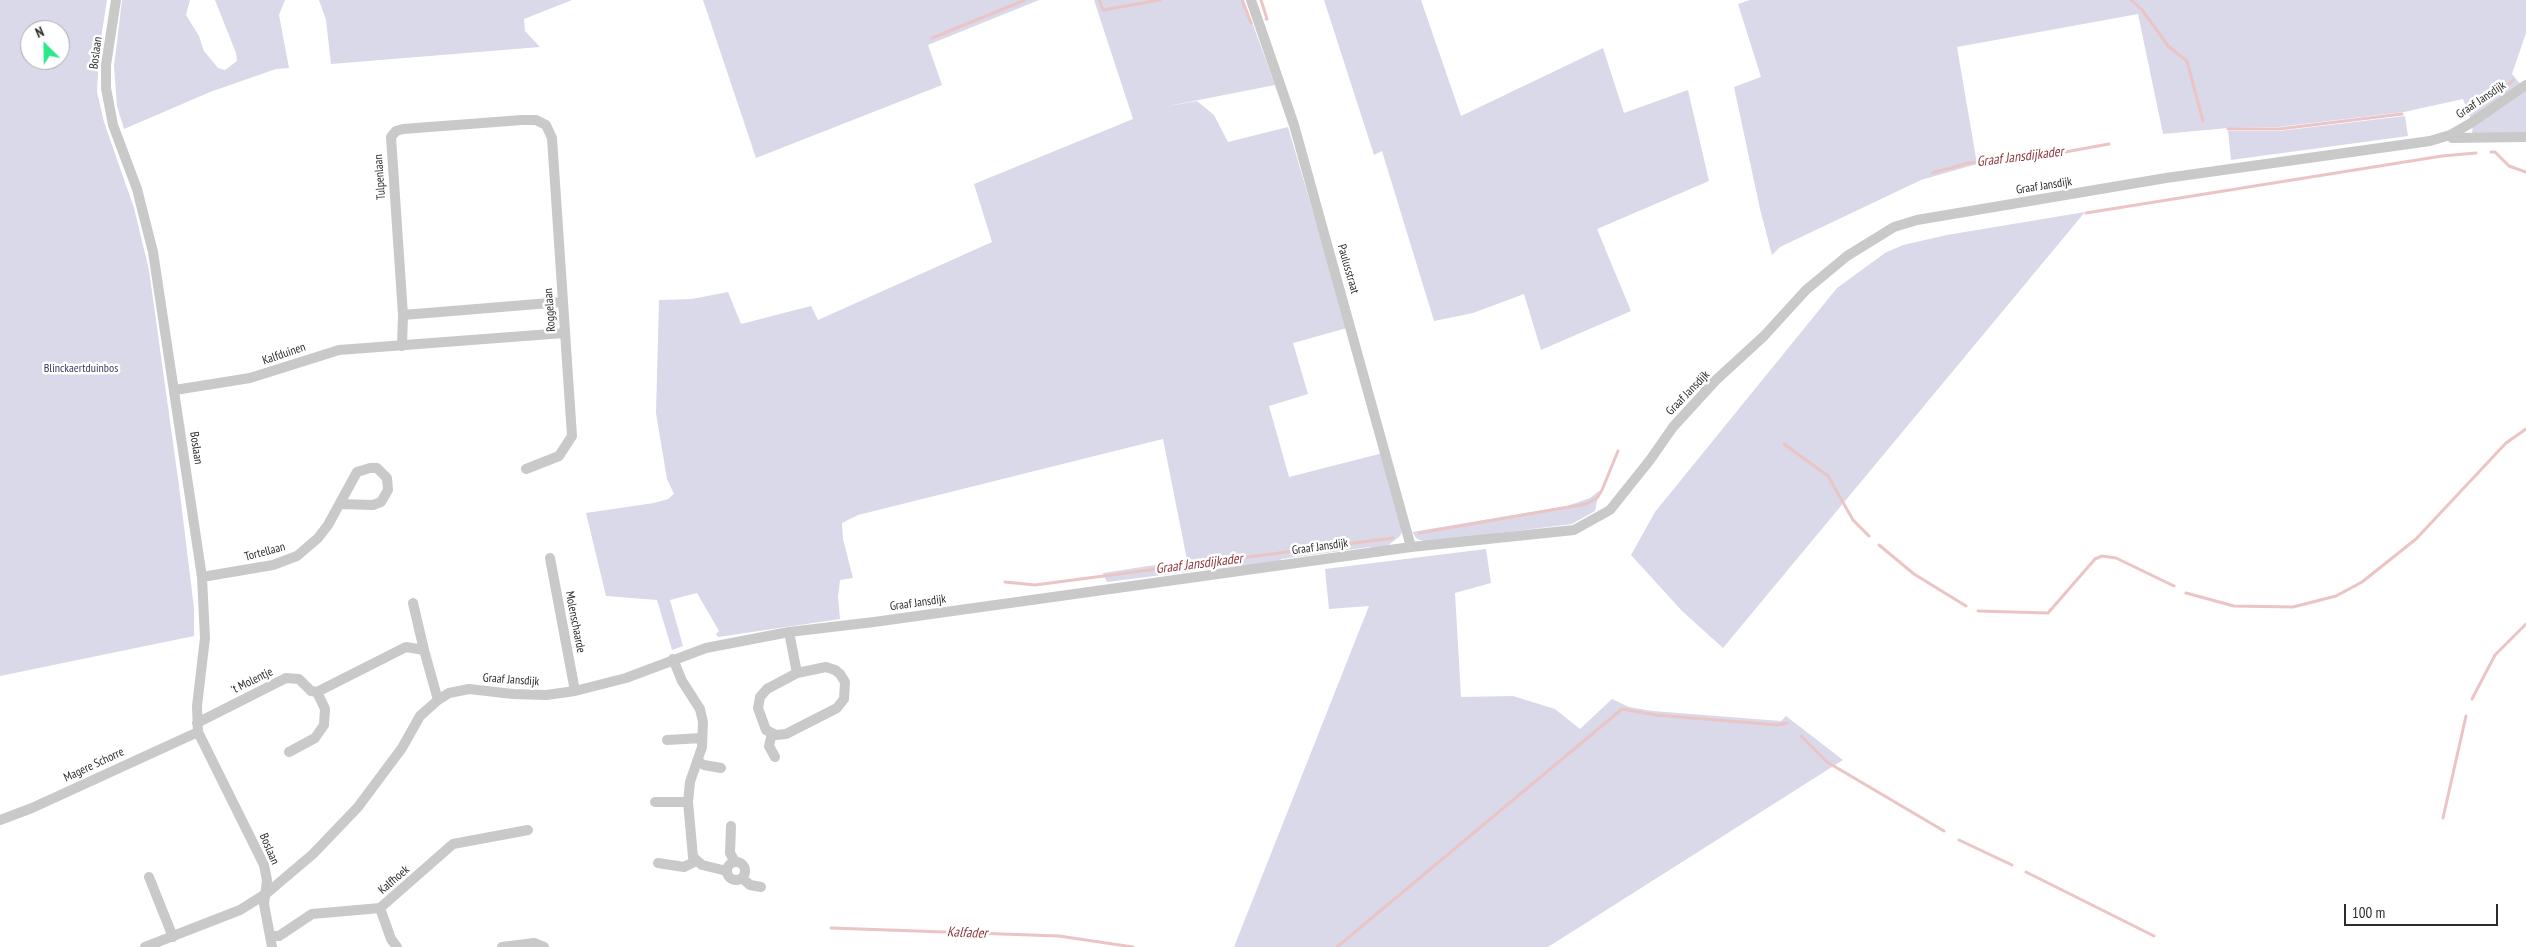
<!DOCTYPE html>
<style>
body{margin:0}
#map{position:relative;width:2526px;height:947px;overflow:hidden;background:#fff;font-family:"PT Sans Narrow",sans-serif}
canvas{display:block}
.north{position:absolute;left:20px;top:20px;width:50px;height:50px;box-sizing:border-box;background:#fff;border:1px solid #ababab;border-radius:50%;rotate:337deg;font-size:14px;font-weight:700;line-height:20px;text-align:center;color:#2c2c2c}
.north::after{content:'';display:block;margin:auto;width:18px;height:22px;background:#29e889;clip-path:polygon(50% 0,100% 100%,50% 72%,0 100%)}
.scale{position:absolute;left:2344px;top:904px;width:154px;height:22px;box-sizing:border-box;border:2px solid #2c2c2c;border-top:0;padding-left:6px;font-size:15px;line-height:18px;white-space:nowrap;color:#2c2c2c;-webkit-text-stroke:4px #fff;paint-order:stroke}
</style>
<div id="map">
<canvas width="2526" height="947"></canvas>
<div class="north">N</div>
<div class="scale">100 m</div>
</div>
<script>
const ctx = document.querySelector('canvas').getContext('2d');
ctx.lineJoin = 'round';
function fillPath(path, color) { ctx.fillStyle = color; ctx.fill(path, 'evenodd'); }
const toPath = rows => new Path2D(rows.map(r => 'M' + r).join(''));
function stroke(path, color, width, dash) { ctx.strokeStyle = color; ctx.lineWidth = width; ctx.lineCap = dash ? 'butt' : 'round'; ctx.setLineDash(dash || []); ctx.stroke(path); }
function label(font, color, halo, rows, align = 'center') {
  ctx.font = font + ' "PT Sans Narrow",sans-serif'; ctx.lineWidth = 5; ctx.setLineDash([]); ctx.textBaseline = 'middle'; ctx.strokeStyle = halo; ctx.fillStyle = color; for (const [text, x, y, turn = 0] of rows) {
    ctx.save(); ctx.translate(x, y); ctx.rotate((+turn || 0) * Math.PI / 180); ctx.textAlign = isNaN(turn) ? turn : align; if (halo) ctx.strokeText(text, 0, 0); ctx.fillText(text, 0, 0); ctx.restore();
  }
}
const green = toPath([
 [0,0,107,0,99,51,97,92,104,122,134,208,149,270,179,486,194,608,194,636,0,676],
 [30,30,60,30,60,60,30,60],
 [122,0,190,0,186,15,199,36,204,51,218,68,225,70,237,61,236,53,215,0,285,0,279,15,289,68,276,69,210,92,124,129,117,106,114,66],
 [319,0,572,0,524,19,525,31,540,47,331,64,326,20],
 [703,0,1039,0,928,45,942,85,756,158],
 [1094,0,1244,0,1275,85,1163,107,1197,101,1214,115,1228,142,1288,127,1347,328,1293,343,1308,394,1269,406,1289,477,1383,453,1403,529,1400,536,1386,547,1374,550,1370,547,1281,559,1279,562,1243,568,1241,565,1107,582,1103,573,1187,560,1163,439,858,515,842,523,843,539,853,578,840,580,838,597,840,619,718,637,716,634,719,631,697,593,670,600,683,646,672,650,657,600,606,596,586,513,654,503,668,499,674,494,667,479,656,413,659,300,692,299,728,292,741,324,811,306,818,320,992,242,974,184,1133,119],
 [1324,0,1421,0,1461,116,1603,48,1624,113,1688,90,1709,181,1597,229,1631,311,1541,350,1524,294,1473,313,1434,321,1382,151,1374,155],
 [1750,0,2526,0,2526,33,2512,74,2523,87,2526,85,2526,141,2471,140,2473,125,2463,99,2404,112,2279,127,2228,128,2163,134,2138,14,1957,47,1977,164,1921,180,1780,247,1772,255,1760,209,1734,87,1761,77,1738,4],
 [2405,116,2408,136,2231,160,2228,131,2279,131],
 [2085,212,1723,648,1682,611,1631,555,1655,512,1837,288,1885,253,1903,245,1947,235],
 [1599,491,1595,511,1572,524,1427,542,1417,539,1412,532,1567,506,1590,498],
 [1486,549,1491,583,1455,593,1461,697,1513,696,1555,709,1580,729,1612,699,1629,707,1653,711,1781,721,1786,716,1843,760,1548,947,1234,947,1369,606,1329,609,1325,569]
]);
const stream = toPath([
 [1099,0,1103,10,1160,0],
 [1242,0,1251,23],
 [1261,0,1267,19,1266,19],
 [2131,0,2142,10,2169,47,2187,61,2203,121],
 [932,38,1025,0],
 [2471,100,2501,92,2513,80],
 [2228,129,2279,129,2402,114],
 [2491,152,2495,152,2509,166,2526,172],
 [1932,173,1969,163,2016,161,2109,144],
 [2086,213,2442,156,2476,153],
 [1784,444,1828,476,1853,520,1869,536],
 [1419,533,1586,504,1597,498,1602,490,1618,451],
 [1879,545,1914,574,1966,606],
 [1005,582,1035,585,1393,538],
 [2186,593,2234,606,2293,607,2336,596,2362,582,2416,539,2506,443,2526,429],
 [1978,611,2048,613,2095,559,2102,556,2116,558,2174,586],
 [2472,699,2495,655,2526,624],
 [1801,736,1827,762,1944,831],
 [2443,818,2466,716],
 [1959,840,2012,865],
 [2026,872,2154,936],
 [831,928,1059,936,1133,947],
 [1337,947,1622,709,1656,715,1778,725,1787,723]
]);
const minor = toPath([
 [116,0,106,65,106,88,113,125,137,189,153,252,202,577,205,638,197,706,198,732,264,865,267,880,264,904,272,947],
 [1251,0,1294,125,1411,547],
 [2450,135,2452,138,2526,137],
 [403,315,391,137,396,131,403,129,522,120,536,120,546,125,552,138,572,436,559,456,526,469],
 [402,346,403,315,562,302],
 [175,390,250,378,339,350,564,333],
 [550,558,575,691],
 [202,577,273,565,297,556,318,538,328,525,357,472,370,468,377,468,387,478,388,490,381,502,373,505,340,504],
 [413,603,424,650],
 [789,632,797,673,767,689,760,697,758,708,766,730,776,735,786,734,837,708,844,699,845,682,840,674,835,670,826,667,797,673],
 [673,659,682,681,700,709,703,722,702,747,690,782,688,802,693,857,702,865,727,871],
 [197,723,286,678,299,679,311,691,317,692],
 [772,733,769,746,775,757],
 [667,740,702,738],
 [289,752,315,738,324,725,325,709,317,692,406,647,424,650,438,700],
 [697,761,704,765,721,768],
 [655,802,688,802],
 [0,820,32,808,198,732],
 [731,826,730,853,735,862],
 '727 871a9 9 0 1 1 18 0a9 9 0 1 1-18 0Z',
 [658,863,684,867,696,861],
 [149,877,173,937],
 [742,878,750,885,761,887],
 [380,908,391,939,397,947],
 [271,936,279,936,312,914,380,908,453,844,528,830],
 [145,947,240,910,267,893,313,854,358,807,402,748,420,716,438,700,449,693,469,689,513,694,546,695,575,691,626,678,706,648,789,632,874,622,1411,547,1574,530,1610,510,1650,460,1673,427,1716,380,1764,336,1806,290,1847,256,1894,227,1917,220,2166,178,2430,141,2450,135,2471,123,2526,85],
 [502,947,534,943,544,947]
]);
const streetNames = [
 ["Boslaan",96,53,-82],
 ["Graaf Jansdijk",2481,100,-34],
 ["Tulpenlaan",380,177,-94],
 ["Graaf Jansdijk",2044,186,-9],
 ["Paulusstraat",1348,269,74],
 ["Roggelaan",550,310,-94],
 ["Kalfduinen",284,354,-19],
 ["Graaf Jansdijk",1688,393,-46],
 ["Boslaan",196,448,82],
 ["Graaf Jansdijk",1320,547,-8],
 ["Tortellaan",265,552,-15],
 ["Graaf Jansdijk",918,603,-8],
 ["Molenschaarde",575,622,79],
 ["Graaf Jansdijk",511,680,4],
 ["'t Molentje",252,681,-26],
 ["Magere Schorre",94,765,-25],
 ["Boslaan",269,849,67],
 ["Kalfhoek",394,880,-41]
];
const parkNames = [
 ["Blinckaertduinbos",81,369]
];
const waterNames = [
 ["Graaf Jansdijkader",2020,157,-7],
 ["Graaf Jansdijkader",1199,564,-7],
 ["Kalfader",967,933,2]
];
fillPath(green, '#d9d9ea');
stroke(stream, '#ebc4c5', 3);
stroke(minor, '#c9c9c9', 10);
label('12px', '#2c2c2c', '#fff', streetNames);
label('12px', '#3e3968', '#fff', parkNames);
label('italic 14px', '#8f393c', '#fff', waterNames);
</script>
